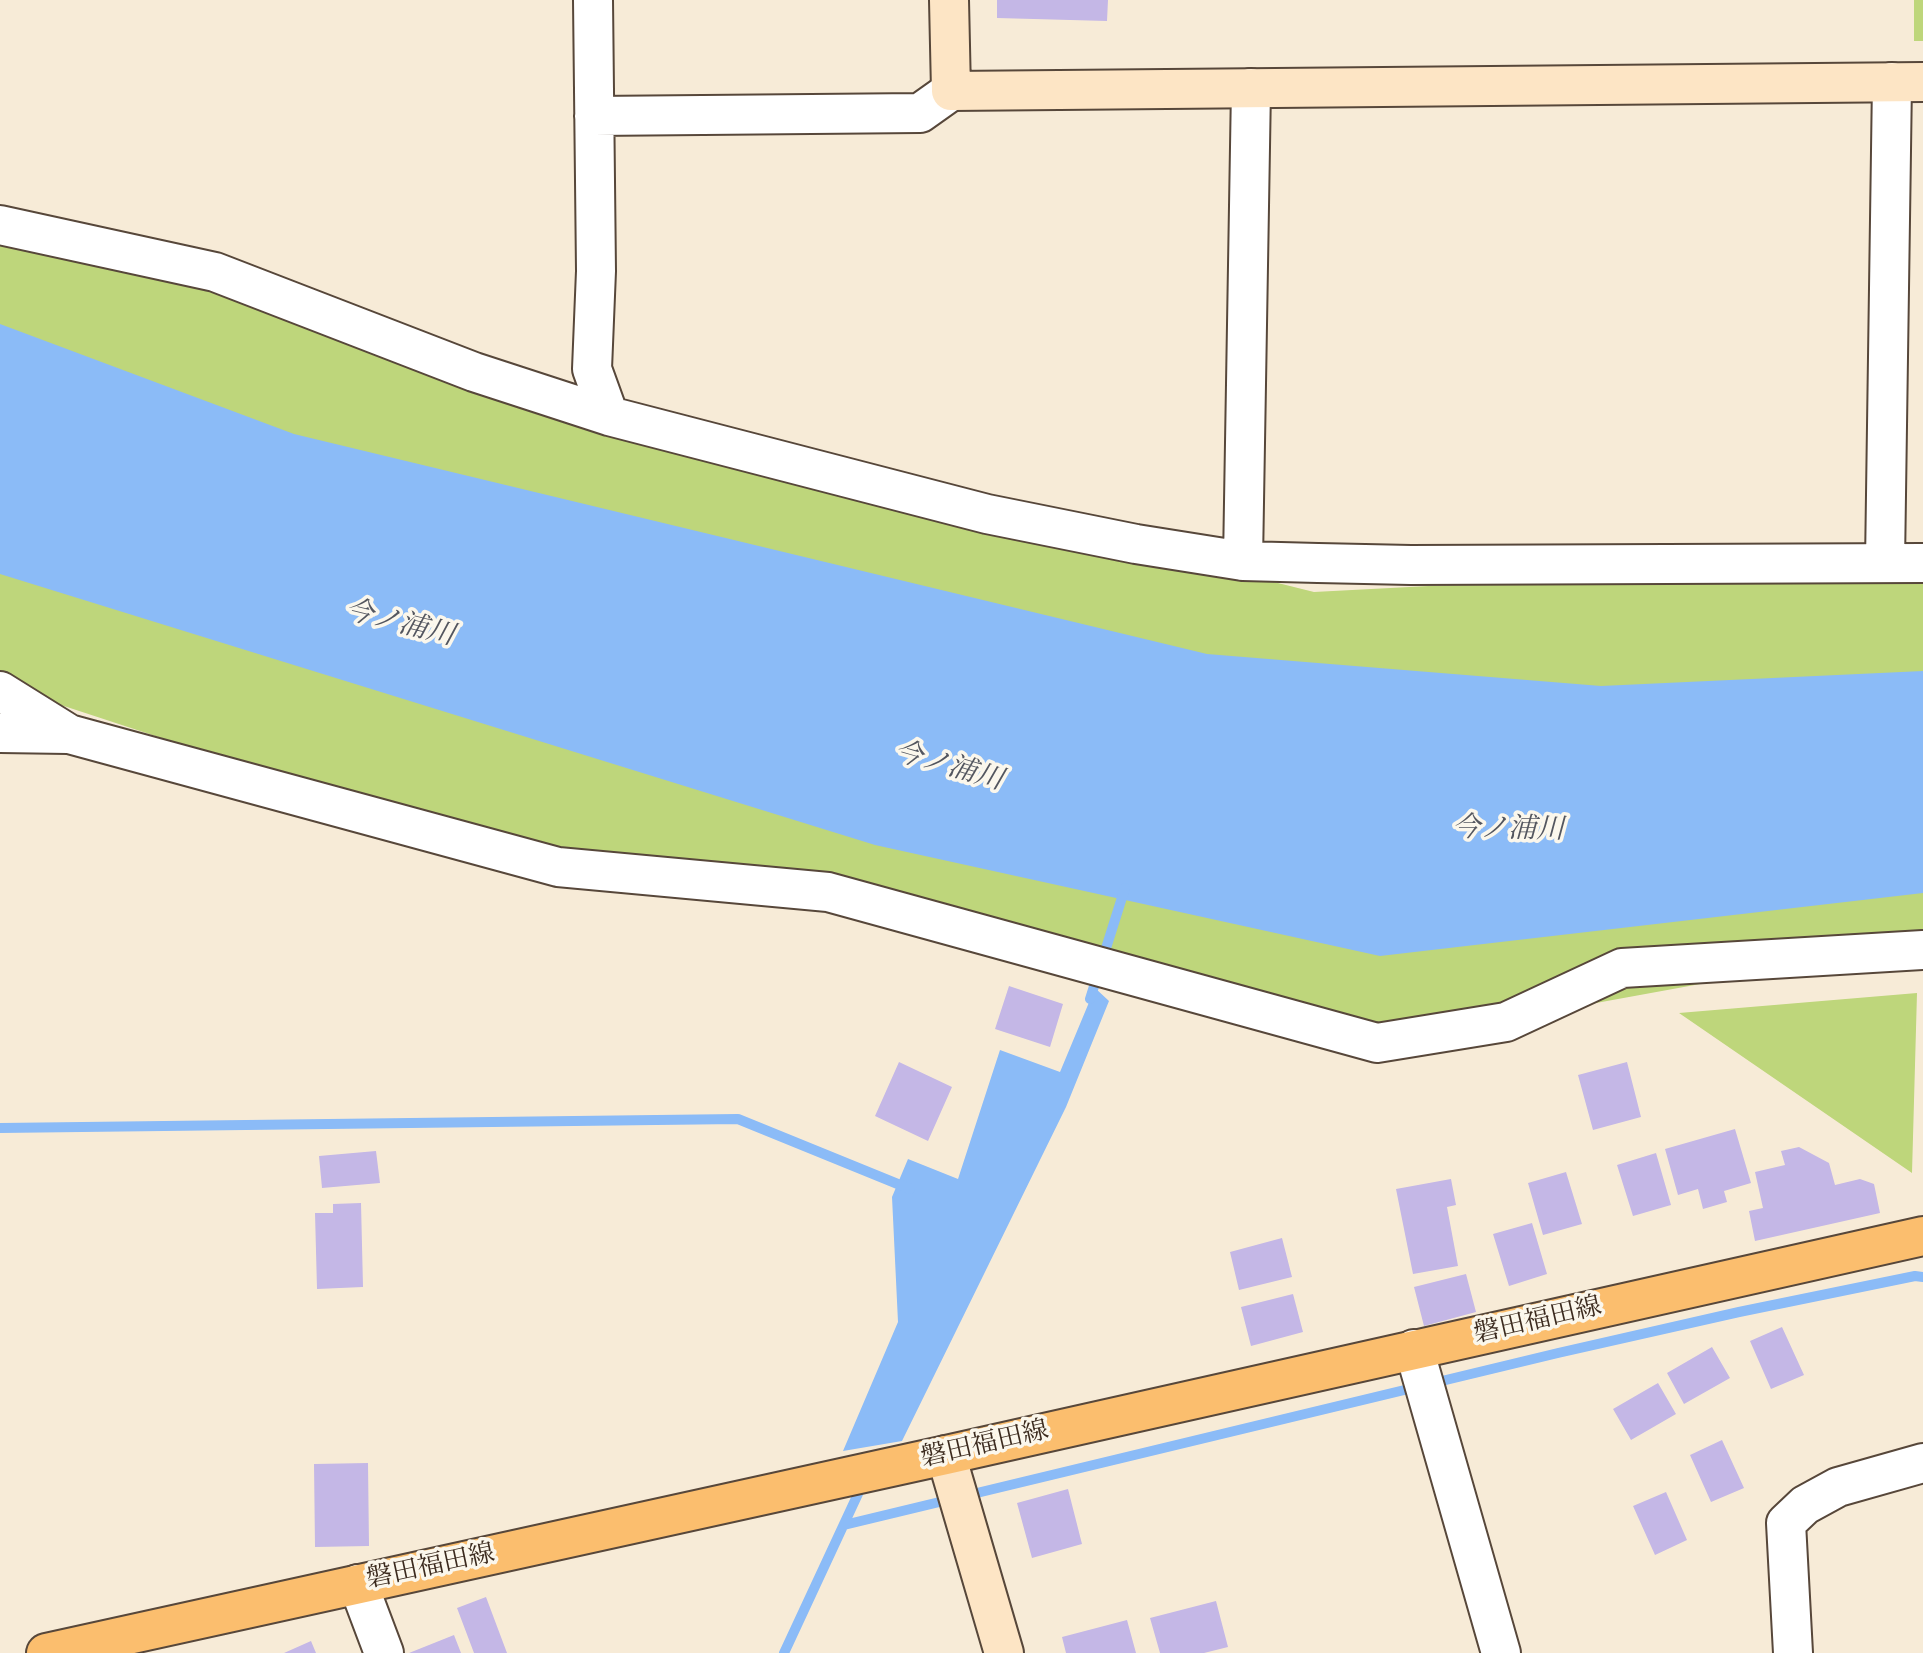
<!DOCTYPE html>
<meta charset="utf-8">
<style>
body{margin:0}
canvas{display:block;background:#f7ebd7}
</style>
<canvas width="1923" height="1653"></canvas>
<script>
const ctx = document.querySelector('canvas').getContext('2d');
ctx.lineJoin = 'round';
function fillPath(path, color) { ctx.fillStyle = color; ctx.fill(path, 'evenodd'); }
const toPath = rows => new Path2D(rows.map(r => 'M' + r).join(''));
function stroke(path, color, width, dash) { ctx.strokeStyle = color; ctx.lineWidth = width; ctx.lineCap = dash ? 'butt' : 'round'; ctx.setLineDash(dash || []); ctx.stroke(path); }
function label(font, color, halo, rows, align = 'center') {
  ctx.font = font + ' "IM FELL DW Pica","Noto Serif JP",serif'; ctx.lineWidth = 7; ctx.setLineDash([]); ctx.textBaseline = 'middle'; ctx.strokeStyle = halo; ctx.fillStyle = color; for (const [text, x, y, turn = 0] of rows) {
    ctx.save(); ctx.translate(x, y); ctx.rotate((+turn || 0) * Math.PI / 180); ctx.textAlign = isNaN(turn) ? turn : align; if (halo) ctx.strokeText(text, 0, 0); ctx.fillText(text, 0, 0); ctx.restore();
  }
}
const green = toPath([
 [1914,0,1923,0,1923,41,1914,41],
 [0,245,273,294,652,427,1314,592,1849,564,1923,561,1923,954,1870,953,1377,1043,930,920,530,859,0,685],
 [1917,993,1912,1173,1679,1013]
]);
const water = toPath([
 [0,324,294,434,1207,654,1601,686,1923,671,1923,893,1380,956,875,845,0,574],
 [1095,988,1109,1001,1066,1107,902,1441,843,1451,898,1322,892,1197,908,1159,958,1179,1000,1050,1060,1072]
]);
const stream = toPath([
 [1090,999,1125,888],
 [0,1128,738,1119,910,1189],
 [844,1525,1558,1353,1739,1312,1915,1276,1923,1277],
 [784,1653,864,1481]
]);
const building = toPath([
 [997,0,1108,0,1107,21,997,18],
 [1009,986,1063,1004,1050,1047,995,1029],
 [899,1062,952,1087,928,1141,875,1116],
 [1627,1062,1641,1117,1593,1130,1578,1075],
 [1735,1129,1751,1183,1724,1191,1727,1202,1703,1209,1698,1189,1678,1195,1665,1149],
 [1799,1147,1829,1163,1835,1185,1860,1179,1874,1184,1880,1213,1755,1241,1749,1211,1763,1208,1755,1172,1785,1165,1781,1151],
 [376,1151,380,1183,322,1188,319,1156],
 [1656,1153,1671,1205,1633,1216,1617,1165],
 [1566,1172,1582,1224,1543,1235,1528,1183],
 [1451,1179,1456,1205,1447,1207,1458,1266,1413,1274,1396,1189],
 [361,1203,363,1287,317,1289,315,1213,333,1213,333,1204],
 [1532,1223,1547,1274,1509,1286,1493,1234],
 [1282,1238,1292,1277,1239,1290,1230,1252],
 [1466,1274,1476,1312,1424,1326,1414,1287],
 [1293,1294,1303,1332,1251,1346,1241,1307],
 [1782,1327,1804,1375,1771,1389,1750,1341],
 [1712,1347,1730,1378,1684,1404,1667,1373],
 [1658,1383,1676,1414,1631,1440,1613,1409],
 [1722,1440,1744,1488,1711,1502,1690,1455],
 [368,1463,369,1546,315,1547,314,1464],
 [1068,1489,1082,1544,1032,1558,1017,1503],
 [1666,1492,1687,1540,1655,1555,1633,1506],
 [486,1597,507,1653,474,1653,457,1608],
 [1216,1601,1228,1647,1204,1653,1160,1653,1150,1618],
 [1127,1620,1136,1653,1066,1653,1062,1637],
 [454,1635,461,1653,409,1653],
 [311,1641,316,1653,284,1653]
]);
const street = toPath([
 [593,0,596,271,592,369,609,416],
 [594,116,920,113,951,91],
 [0,225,215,272,474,372,609,416,987,514,1136,544,1243,561,1318,563,1411,565,1923,563],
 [1243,561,1251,88],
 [1885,563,1892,82],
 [0,691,69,734,558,867,828,892,1377,1043,1506,1022,1622,968,1923,950],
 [0,733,68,734],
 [1414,1349,1501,1653],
 [358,1584,384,1653],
 [1793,1653,1786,1523,1805,1505,1838,1487,1923,1463]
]);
const secondary = toPath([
 [949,0,951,91,1923,82],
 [946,1455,1004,1653]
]);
const primary = toPath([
 [46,1653,946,1455,1923,1236]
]);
const streetNames = [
 ["磐田福田線",1538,1322,-13],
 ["磐田福田線",985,1446,-13],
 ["磐田福田線",431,1568,-12]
];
const waterNames = [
 ["今ノ浦川",399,625,14],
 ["今ノ浦川",948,768,16],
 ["今ノ浦川",1508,831,1]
];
fillPath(green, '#bed67b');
fillPath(water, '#8bbbf7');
stroke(stream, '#8bbbf7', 10);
fillPath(building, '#c4b7e6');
stroke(street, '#57473a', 42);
stroke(secondary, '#57473a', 42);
stroke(primary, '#57473a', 42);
stroke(street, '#fff', 38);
stroke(secondary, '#fde5c5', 38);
stroke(primary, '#fbbe6e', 38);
label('26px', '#3b2a1e', '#fbf7ec', streetNames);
label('italic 28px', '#53565f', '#fbf7ec', waterNames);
</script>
